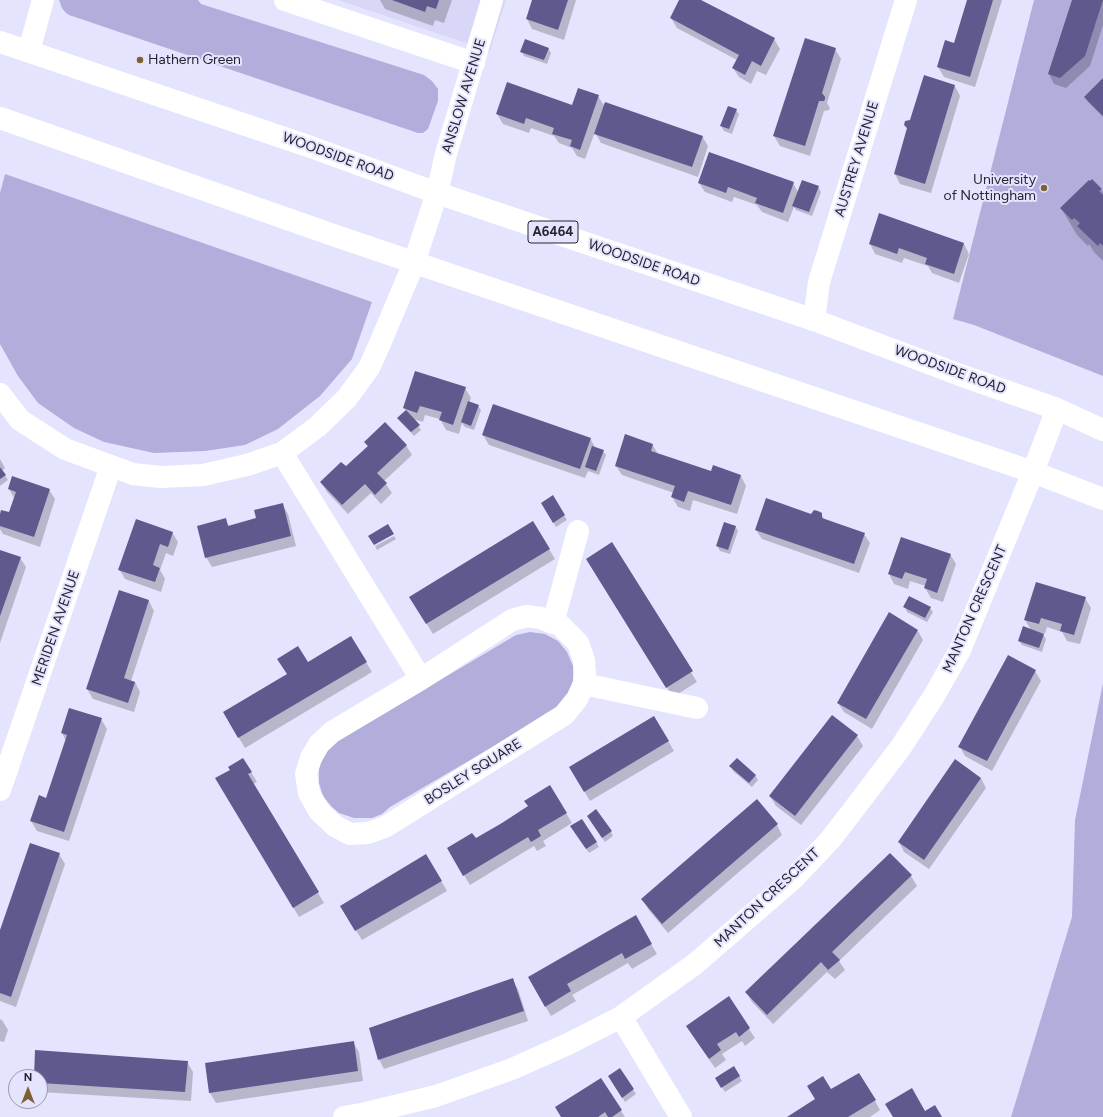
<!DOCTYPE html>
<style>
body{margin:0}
#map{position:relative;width:1103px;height:1117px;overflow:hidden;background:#e5e4fe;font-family:Figtree,sans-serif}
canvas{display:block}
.north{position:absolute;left:8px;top:1069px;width:40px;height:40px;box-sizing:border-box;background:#e5e4fe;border:1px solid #9897ac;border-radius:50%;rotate:0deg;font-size:11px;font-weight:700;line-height:16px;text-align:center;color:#252430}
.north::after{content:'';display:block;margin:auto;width:14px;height:18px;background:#7d6133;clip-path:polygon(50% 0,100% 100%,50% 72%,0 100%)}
</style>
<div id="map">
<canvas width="1103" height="1117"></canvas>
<div class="north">N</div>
</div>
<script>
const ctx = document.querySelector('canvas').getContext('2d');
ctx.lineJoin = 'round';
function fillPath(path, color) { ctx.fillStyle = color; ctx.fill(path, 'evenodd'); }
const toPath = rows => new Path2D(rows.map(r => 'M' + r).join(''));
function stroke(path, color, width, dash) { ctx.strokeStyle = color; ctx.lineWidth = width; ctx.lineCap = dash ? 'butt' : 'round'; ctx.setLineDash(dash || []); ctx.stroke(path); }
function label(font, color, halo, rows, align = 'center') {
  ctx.font = font + ' Figtree,sans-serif'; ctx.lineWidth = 4; ctx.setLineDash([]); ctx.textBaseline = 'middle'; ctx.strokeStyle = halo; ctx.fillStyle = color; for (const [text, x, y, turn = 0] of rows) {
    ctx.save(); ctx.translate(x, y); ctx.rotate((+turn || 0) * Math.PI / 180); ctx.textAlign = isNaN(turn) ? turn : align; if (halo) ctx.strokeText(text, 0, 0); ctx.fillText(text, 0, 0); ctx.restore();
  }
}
const built = toPath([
 [338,0,506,0,490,51]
]);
const green = toPath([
 [59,0,198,0,201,4,424,75,432,81,438,89,438,101,428,129,423,133,418,133,69,15,65,12,62,8],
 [1034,0,1103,0,1103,376,974,325,953,319],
 [5,174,372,302,352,359,320,396,278,429,245,445,205,451,154,453,104,442,74,428,38,403,18,376,0,344,0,193],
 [530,632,545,634,558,641,567,652,573,666,573,680,569,694,552,712,390,807,382,814,372,818,354,818,339,813,332,807,323,796,319,783,319,767,323,758,328,750,336,742,516,635],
 [1103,683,1103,1117,1011,1117,1072,917,1075,820]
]);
const shadow = toPath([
 [380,0,452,0,444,23,435,20,433,26,385,9],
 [533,0,576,0,564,40,532,29,527,19],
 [681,0,700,0,774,39,780,49,766,75,757,71,751,84,739,77,733,68,737,60,677,28,671,18],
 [968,0,1002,0,975,87,944,77,938,67,954,44],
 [1073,0,1103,0,1103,25,1090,66,1066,88,1054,84,1049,74],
 [548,48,551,53,547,64,524,56,522,52],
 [835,49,841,59,827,103,830,108,829,110,824,111,810,156,780,146,774,136],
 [1103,80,1103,117,1088,102,1085,97],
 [955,86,960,96,931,193,900,184,895,174,911,121],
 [598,96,605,107,702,136,708,146,698,177,601,143,595,132,585,159,577,156,572,148,559,143,554,136,531,128,529,133,503,124,497,114,573,106],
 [728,107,736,110,739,114,732,134,724,131,721,126],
 [1092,180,1103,192,1103,261,1094,252,1089,244,1088,246,1077,235,1061,208],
 [699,183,793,183,798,192,818,187,821,192,812,216,796,210,794,207,788,222,762,212,757,205,734,197,732,202,705,192],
 [870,244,964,244,969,254,959,283,932,273,928,266,904,258,902,263,875,254],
 [465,388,471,398,469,403,478,406,481,410,474,430,465,427,462,423,459,434,446,430,440,419,425,415,423,422,413,419,421,430,414,436,401,422,399,418,406,411,404,408],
 [483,435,590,438,596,449,603,451,606,455,599,475,588,471,585,478,489,445],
 [365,442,406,445,412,455,384,481,392,493,381,504,371,493,348,514,327,492,321,482,346,468,368,447],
 [652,444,658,454,711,472,741,476,746,486,737,514,693,500,690,511,678,507,672,497,674,493,622,475,616,466],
 [0,459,5,468,2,471,8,480,0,486],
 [9,489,49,490,55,499,40,547,3,534,0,529,0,517,9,513,14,498],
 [553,497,567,520,556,527,542,503],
 [282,504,288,514,296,546,212,567,206,557,225,519,229,526,257,519],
 [821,514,825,520,864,534,870,543,859,573,762,539,756,530,812,515],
 [735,526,738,531,730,554,720,551,717,546],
 [172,532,178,542,173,556,166,553,160,570,165,579,161,592,125,579,119,569],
 [394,536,396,539,377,550,375,546],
 [611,544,697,682,673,697,593,569],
 [549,549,555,559,433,634,416,607],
 [0,551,20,558,26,567,0,643],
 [950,554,956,564,943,602,931,598,925,588,926,586,910,581,908,589,894,584,889,574],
 [119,591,149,601,154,611,131,681,135,682,140,692,134,712,93,699,87,689],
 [1085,598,1091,608,1080,644,1067,641,1062,632,1047,627,1045,634,1042,633,1046,639,1042,652,1022,645,1019,641,1031,630,1025,620],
 [905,607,930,608,933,612,927,622,907,612],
 [918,631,923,640,872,729,844,712,838,703],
 [351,637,372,672,245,748,224,713],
 [1035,671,1041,681,992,771,965,756,960,747],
 [654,717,674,751,590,801,570,767],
 [101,719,107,729,69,841,37,831,31,821,47,799,66,741,62,733],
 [857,736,863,746,801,825,776,806,770,796],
 [243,759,257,782,253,784,324,903,299,917,217,779,231,770],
 [731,766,755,775,758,780,752,787,733,771],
 [981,778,986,788,929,869,904,852,899,842],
 [550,786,572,823,543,841,546,846,537,851,534,846,470,885,448,849,476,839,529,807],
 [591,820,611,832,613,836,605,842],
 [777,825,782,835,668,933,648,909,643,899],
 [574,831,596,842,599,847,589,853],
 [59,854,65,864,16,1007,0,1001,0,933],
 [890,854,911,876,917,886,839,961,845,970,835,979,827,972,773,1024,752,1002,746,992],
 [426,855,447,891,362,940,347,916],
 [635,917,657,954,632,969,628,963,572,995,576,1001,551,1016,529,978],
 [512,980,518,989,528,1021,384,1069,379,1059],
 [0,1019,2,1020,8,1030,4,1042,0,1041],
 [687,1026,749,1029,755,1038,745,1046,742,1041,722,1054,726,1060,715,1068,693,1036],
 [353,1042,359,1052,363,1081,216,1103,210,1093,206,1064],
 [187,1062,193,1072,191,1101,40,1092,40,1077,35,1077],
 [734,1067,742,1081,725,1092,716,1078],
 [620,1070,636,1094,625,1102,609,1076],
 [600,1079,625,1117,562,1117],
 [831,1091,875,1101,880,1110,870,1117,788,1117]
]);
const building = toPath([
 [392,0,439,0,436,9,427,6,425,12],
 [532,0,568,0,558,30,526,19],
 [679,0,701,0,775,38,761,66,752,61,745,75,732,68,739,55,670,18],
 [967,0,993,0,970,77,937,67,945,40,954,43],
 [1072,0,1103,0,1085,56,1060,78,1048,74],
 [805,38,836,48,822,93,825,97,825,99,824,101,819,101,805,146,773,136],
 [525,39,549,48,544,60,520,52],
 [924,75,955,85,925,184,894,174,907,128,904,125,905,121,910,120],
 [1103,78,1103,116,1084,97],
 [507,82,572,105,578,88,599,95,580,150,570,146,572,140,552,134,554,128,526,118,524,124,496,114],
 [605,102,703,136,692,167,594,134],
 [728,106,737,109,729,129,720,126],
 [709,152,794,182,783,213,755,203,757,198,728,187,726,193,698,183],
 [1092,179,1102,189,1099,191,1103,195,1103,246,1100,243,1098,246,1077,226,1080,223,1074,218,1072,220,1060,208,1089,180,1090,181],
 [802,180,819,186,809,212,792,206],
 [879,213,964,243,954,274,925,264,927,258,899,248,897,254,869,244],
 [415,371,466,387,453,425,439,420,442,412,420,406,417,413,403,408],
 [468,401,479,405,471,426,461,422],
 [493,404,591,438,580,469,482,435],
 [406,410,420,425,411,432,397,418],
 [385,422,407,445,377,473,387,483,375,495,365,484,342,505,320,482,341,462,346,466,368,446,364,442],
 [625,434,653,444,651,451,711,471,713,465,741,475,731,505,688,491,684,502,671,497,675,486,615,466],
 [592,446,604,450,596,471,585,467],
 [0,467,6,475,0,479],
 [12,476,50,489,34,537,0,526,0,514,1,510,9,512,16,492,8,489],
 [553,495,565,515,553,523,541,503],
 [766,498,811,514,814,510,818,511,822,513,822,518,865,533,854,564,755,530],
 [283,503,291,536,205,558,197,526,226,518,228,526,256,518,254,510],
 [136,519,173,532,168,547,160,544,153,565,160,568,155,582,118,570],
 [533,521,550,549,426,624,409,597],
 [724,522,736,526,728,550,716,546],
 [388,524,394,534,374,545,368,536],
 [901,537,951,554,937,593,924,588,927,579,905,572,902,579,888,574],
 [612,542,693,671,666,688,586,559],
 [0,550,21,557,0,616],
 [1036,582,1086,597,1074,635,1060,631,1062,624,1041,618,1039,624,1024,620],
 [119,590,149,600,124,678,135,682,128,703,86,689],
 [909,596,931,607,925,618,903,607],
 [889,612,918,630,866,719,837,703],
 [1023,626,1044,634,1039,648,1018,641],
 [351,636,367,662,238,738,223,712,287,674,277,659,298,646,308,662],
 [1008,655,1036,670,987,761,958,747],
 [69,708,102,718,64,832,30,821,39,795,46,798,67,735,61,733],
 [832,715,858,735,795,816,769,796],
 [654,716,669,741,584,792,569,767],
 [243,758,252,772,248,774,319,892,293,908,215,778,230,770,228,767],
 [737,758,756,775,749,783,729,766],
 [955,759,981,778,924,860,898,842],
 [550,785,567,813,538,830,541,836,531,842,528,837,463,876,447,848,472,833,476,838,502,823,528,806,524,801],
 [757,799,778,824,662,924,641,899],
 [596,809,612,831,602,838,587,816],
 [582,819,597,842,586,849,570,826],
 [30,843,60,853,11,997,0,993,0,930],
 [890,853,912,875,832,952,840,960,828,970,821,962,767,1015,745,992],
 [426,854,442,881,355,931,340,906],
 [636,915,652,944,625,959,622,953,567,984,571,991,545,1007,528,977],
 [513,978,524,1011,378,1060,369,1028],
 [729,996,750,1028,739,1037,736,1032,717,1044,721,1050,709,1059,686,1026],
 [354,1041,358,1071,209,1093,205,1063],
 [35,1050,188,1061,185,1092,40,1083,40,1077,34,1077],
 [734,1066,740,1076,721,1088,715,1078],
 [620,1068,634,1089,622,1098,608,1076],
 [859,1073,876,1100,848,1117,787,1117,815,1099,807,1086,823,1076,831,1089],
 [601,1078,622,1110,612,1117,608,1117,605,1112,598,1117,561,1117,555,1107],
 [912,1088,925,1111,935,1105,942,1117,893,1117,885,1104]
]);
const minor = toPath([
 [285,0,474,63],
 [29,51,43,0],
 [437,193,446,154,492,0],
 [814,320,819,282,906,0],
 [0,394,20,420,65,449,133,474,161,477,203,475,247,465,282,453,317,427,347,398,369,368,381,341,414,263],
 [282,453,421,679,512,620,527,616,541,618,553,623,559,624,578,643,584,660,585,673,584,684,577,699,564,715,385,827,368,833,350,834,335,826,319,811,309,793,306,774,311,758,319,744,332,732,421,679],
 [553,623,578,531],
 [584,684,697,708],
 [0,790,111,466],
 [621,1017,681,1117],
 [344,1117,366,1113,436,1096,512,1069,568,1044,621,1017,695,964,793,879,830,840,857,805,901,747,934,696,960,650,1033,472]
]);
const major = toPath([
 [0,42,308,146,437,193,814,320,960,375,1057,409,1103,430],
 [0,118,333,235,1033,472,1103,499],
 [414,263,437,193],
 [1033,472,1057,409]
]);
const markers = [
 [140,60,4,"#7d6133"],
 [1044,188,4,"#7d6133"]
];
const shields = [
 [553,232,50]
];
const shieldNames = [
 ["A6464",553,232]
];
const poiNames = [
 ["Hathern Green",148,60],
 ["University",1036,180,"right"],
 ["of Nottingham",1036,196,"right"]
];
const streetNames = [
 ["ANSLOW AVENUE",464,96,-73],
 ["WOODSIDE ROAD",338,157,20],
 ["AUSTREY AVENUE",857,159,-73],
 ["WOODSIDE ROAD",644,263,19],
 ["WOODSIDE ROAD",950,370,20],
 ["MANTON CRESCENT",975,609,-66],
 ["MERIDEN AVENUE",56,628,-71],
 ["BOSLEY SQUARE",473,772,-32],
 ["MANTON CRESCENT",767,898,-43]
];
fillPath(built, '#d8d7f7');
fillPath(green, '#b1aedc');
fillPath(shadow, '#0003');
fillPath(building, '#5f598e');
stroke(minor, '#fff', 22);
stroke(major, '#fff', 22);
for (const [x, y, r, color] of markers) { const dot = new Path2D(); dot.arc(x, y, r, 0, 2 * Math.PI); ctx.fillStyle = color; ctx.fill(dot); stroke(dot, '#e5e4fe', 1.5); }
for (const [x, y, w] of shields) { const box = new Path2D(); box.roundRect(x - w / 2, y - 11, w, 22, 3); ctx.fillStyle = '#e5e4fe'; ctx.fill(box); stroke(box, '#252430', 1); }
label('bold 13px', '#252430', null, shieldNames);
label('14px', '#252430', '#e5e4fe', poiNames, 'left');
label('14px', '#252430', '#e5e4fe', streetNames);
</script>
